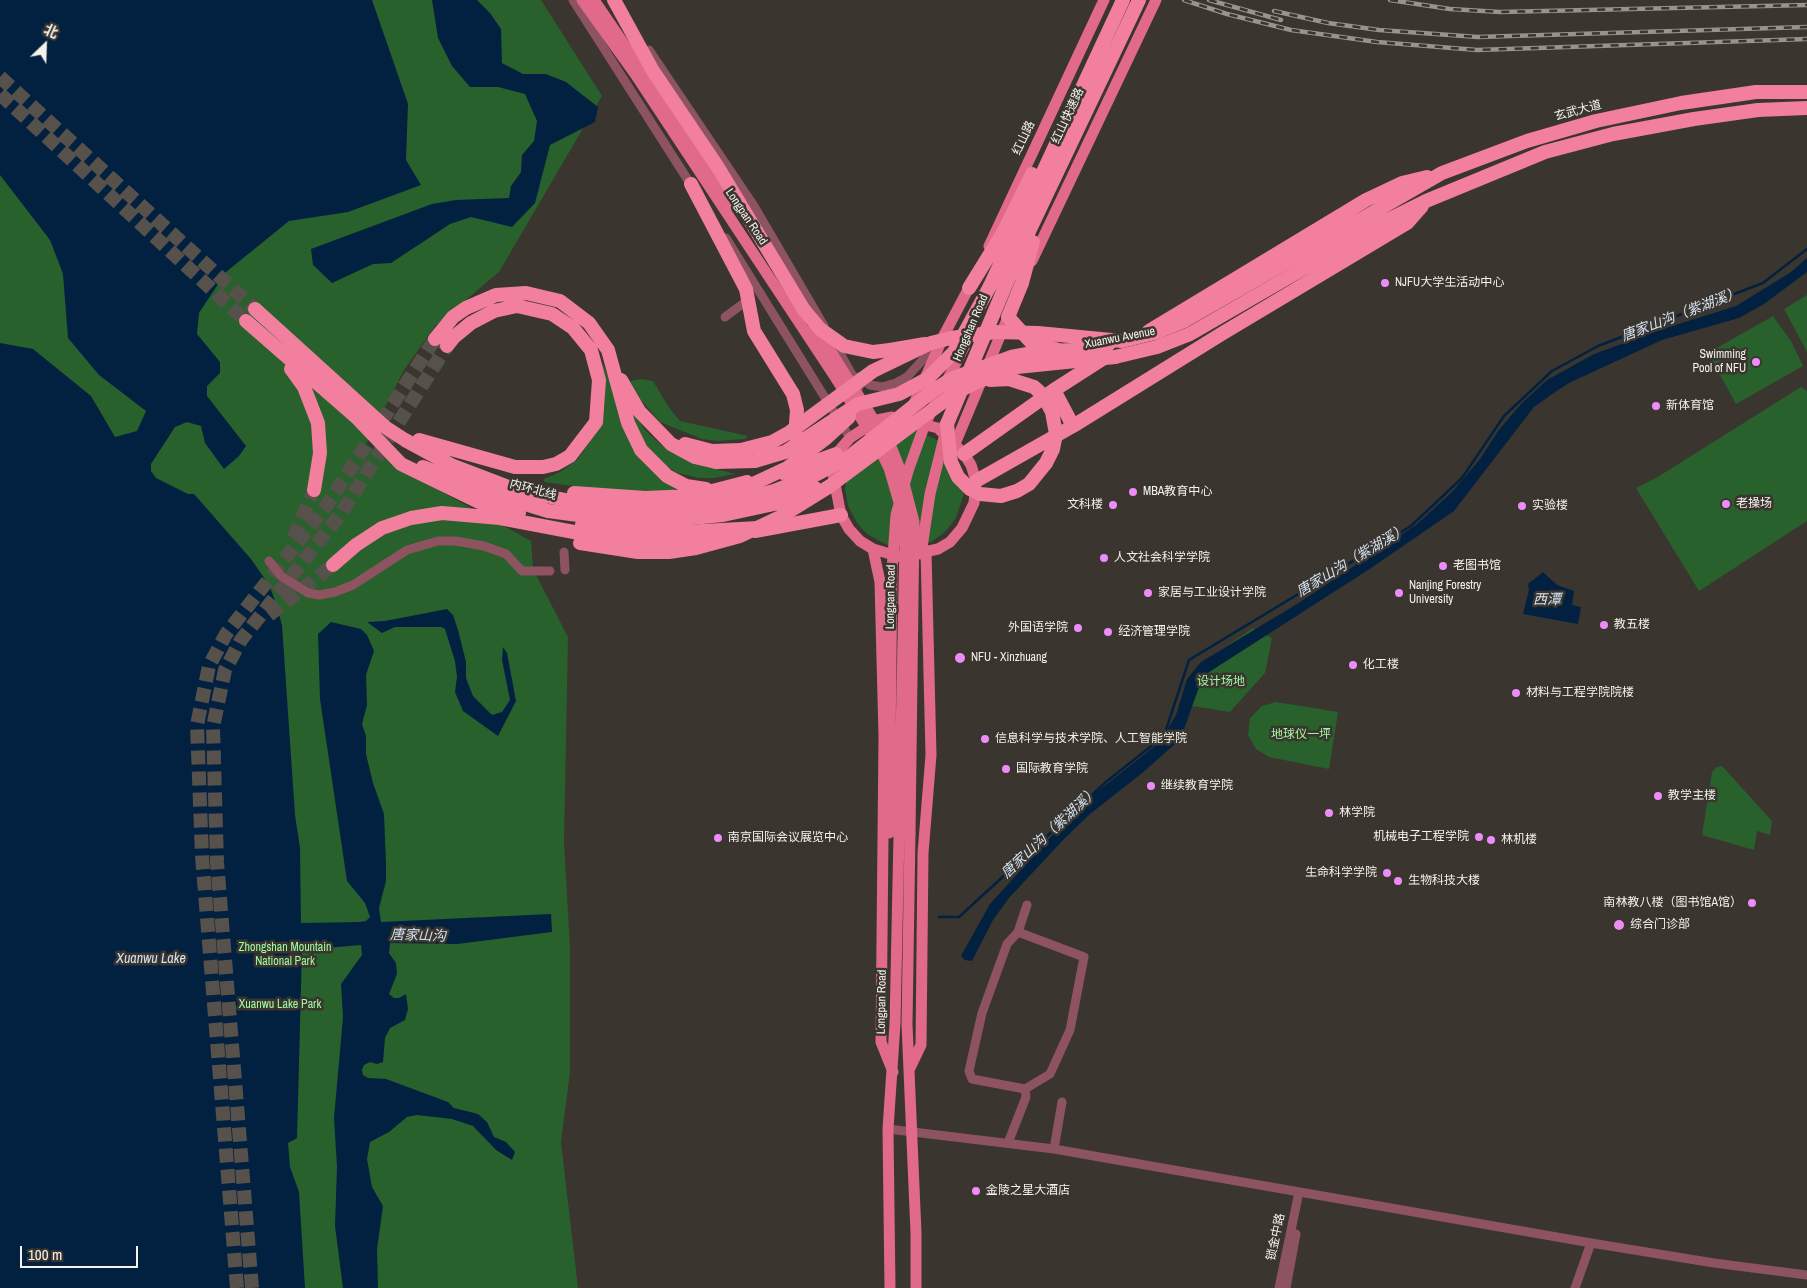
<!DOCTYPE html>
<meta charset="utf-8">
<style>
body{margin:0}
#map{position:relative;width:1807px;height:1288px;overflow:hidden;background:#3a352e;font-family:"Archivo Narrow","Noto Sans SC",sans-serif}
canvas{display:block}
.north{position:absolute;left:20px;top:20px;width:50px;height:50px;-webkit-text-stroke:4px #3a352e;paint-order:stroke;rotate:24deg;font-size:14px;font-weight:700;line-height:20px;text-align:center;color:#f5f2ed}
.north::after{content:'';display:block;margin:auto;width:18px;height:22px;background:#f5f2ed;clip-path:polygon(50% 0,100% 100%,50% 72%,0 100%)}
.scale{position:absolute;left:20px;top:1246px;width:118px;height:22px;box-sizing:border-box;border:2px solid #f5f2ed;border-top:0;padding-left:6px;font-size:15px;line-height:18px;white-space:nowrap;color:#f5f2ed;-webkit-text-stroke:4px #3a352e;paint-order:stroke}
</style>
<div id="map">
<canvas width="1807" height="1288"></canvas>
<div class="north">北</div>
<div class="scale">100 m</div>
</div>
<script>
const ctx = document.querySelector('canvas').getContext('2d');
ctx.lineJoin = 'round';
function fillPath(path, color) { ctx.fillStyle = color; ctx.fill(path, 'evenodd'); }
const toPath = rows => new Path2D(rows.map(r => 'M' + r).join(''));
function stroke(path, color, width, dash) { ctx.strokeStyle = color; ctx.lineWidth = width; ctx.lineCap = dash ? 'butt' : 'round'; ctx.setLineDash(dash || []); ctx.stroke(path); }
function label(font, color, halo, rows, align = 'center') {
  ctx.font = font + ' "Archivo Narrow","Noto Sans SC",sans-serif'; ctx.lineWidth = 5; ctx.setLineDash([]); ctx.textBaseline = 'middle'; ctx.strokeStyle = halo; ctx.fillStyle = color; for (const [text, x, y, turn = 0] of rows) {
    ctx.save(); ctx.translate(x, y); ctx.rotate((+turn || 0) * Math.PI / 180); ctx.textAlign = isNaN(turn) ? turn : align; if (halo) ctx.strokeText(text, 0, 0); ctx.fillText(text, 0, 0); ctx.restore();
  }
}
const green = toPath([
 [0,0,541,0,602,96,499,272,435,326,404,370,366,444,415,477,531,541,533,569,568,637,564,842,570,947,570,1072,561,1142,578,1288,0,1288],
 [1807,295,1807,352,1784,309],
 [1773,316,1791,341,1803,366,1736,404,1708,353],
 [603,364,611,383,621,425,634,451,651,469,676,487,674,490,651,492,603,490,544,482,544,479,560,472,578,459,598,430,605,396,599,366],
 [641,379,653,381,668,406,680,421,748,436,745,439,718,441,702,439,660,422,641,400,631,383,630,381],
 [1801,387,1807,391,1807,521,1699,591,1636,488,1656,478],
 [628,403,645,430,660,444,691,462,735,474,714,478,699,478,678,473,669,468,646,447,637,431],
 [906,430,918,431,939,441,962,476,964,493,956,518,945,532,931,542,917,547,889,546,867,534,857,523,848,506,845,489,848,471],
 [1253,628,1272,638,1265,673,1230,712,1180,704,1198,666],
 [1276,702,1338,712,1329,769,1269,757,1256,749,1248,735,1250,718,1262,706],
 [1722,766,1772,821,1770,835,1757,831,1754,850,1702,835,1712,772,1717,767]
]);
const water = toPath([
 [0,0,372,0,408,104,406,160,421,185,348,212,289,221,226,272,199,313,197,334,220,362,220,373,207,386,207,396,246,446,239,456,224,469,205,443,201,426,187,422,175,427,151,464,151,471,156,478,188,494,194,494,251,559,269,585,276,603,282,625,295,815,300,848,301,923,360,922,366,921,370,917,365,903,347,881,320,699,318,634,331,622,361,629,367,635,374,651,366,675,367,705,362,724,366,736,366,754,373,783,384,814,386,865,386,881,379,908,381,922,551,914,552,932,457,944,390,943,389,953,396,963,397,974,389,994,394,998,399,998,406,994,408,1009,405,1020,390,1028,385,1038,383,1062,377,1064,370,1062,364,1065,362,1070,363,1075,368,1078,386,1079,448,1102,454,1108,478,1114,487,1122,494,1137,506,1142,515,1152,512,1160,496,1150,473,1126,452,1119,417,1115,407,1117,389,1132,370,1142,367,1159,372,1187,383,1206,377,1249,378,1288,343,1288,335,1226,337,1167,334,1118,343,1017,341,984,362,955,361,945,302,950,297,1138,288,1143,290,1167,299,1192,305,1288,0,1288,0,343,33,349,91,396,115,437,137,431,146,411,99,375,68,338,63,274,50,240,0,175],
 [432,0,477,0,490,13,501,29,502,63,523,74,546,74,566,82,598,107,595,122,550,145,535,203,512,227,471,217,450,224,391,263,373,264,332,283,313,265,311,249,432,204,456,200,509,198,511,186,521,172,522,155,534,141,537,121,525,94,498,87,470,87,452,66,438,38],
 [1807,258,1807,272,1764,304,1739,318,1662,340,1571,382,1558,390,1534,407,1454,511,1368,570,1203,676,1184,729,1175,744,1141,774,1090,814,1064,839,1009,898,993,920,972,961,965,960,961,956,990,904,1079,806,1160,742,1176,715,1187,679,1201,662,1297,604,1416,525,1453,491,1480,459,1498,431,1521,404,1547,380,1594,354,1666,328,1736,306,1791,272],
 [1543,572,1557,585,1574,591,1572,605,1581,607,1578,624,1523,614,1529,590,1528,584],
 [447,609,453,615,458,630,466,662,466,678,473,696,492,715,502,712,510,700,502,660,503,647,507,653,516,701,498,736,463,711,455,692,457,677,455,661,445,629,441,627,395,627,382,633,367,622,385,621]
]);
const stream = toPath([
 [939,917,959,917,1107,781,1164,736,1189,660,1411,526,1462,478,1504,416,1552,371,1598,346,1763,283,1807,249],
 [426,1096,437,1100]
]);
const highwayTunnel = toPath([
 [0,77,255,309],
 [0,94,246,321],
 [293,538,314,490],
 [269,615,333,565],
 [237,1288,202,856,197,725,209,666,226,634,327,505,435,339],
 [252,1288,217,862,213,727,225,670,241,640,340,515,447,346]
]);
const minor = toPath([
 [573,0,693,188],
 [649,50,754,206,824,326],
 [726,238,850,438],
 [725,317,744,303],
 [833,341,859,387],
 [858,377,870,385,882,387,896,383,907,377,938,343],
 [564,552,565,570],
 [269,561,281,576,308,593,319,595,335,592,353,585,407,550,438,541,456,541,484,546,506,554,522,571,550,571],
 [1018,932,1084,957,1070,1030,1050,1074,1025,1089],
 [888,1129,1054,1149,1591,1243,1714,1263,1807,1275],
 [1008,1143,1026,1097,1025,1089,972,1079,969,1071,982,1013,1007,944,1018,932,1027,905],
 [1054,1149,1062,1102],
 [1279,1288,1299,1192],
 [1286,1288,1296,1234],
 [1575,1288,1591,1243]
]);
const major = toPath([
 [582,0,635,74,837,380],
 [594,0,734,205],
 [989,246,1104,0],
 [1032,261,1156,0],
 [814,327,833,355],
 [913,406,944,335,973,280],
 [892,417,938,428,964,454,971,465,976,481,974,503,962,528,950,542,938,549,901,557,873,549,860,541,849,529,841,515,833,474,836,454,850,438,877,420,892,417],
 [955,444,1008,317],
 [873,549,880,582,884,736,881,1042,893,1072],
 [910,834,907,1024,916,1233,916,1288],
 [909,1070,921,1045,923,853,931,755,926,552],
 [890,1288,888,1129,895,1024,899,835]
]);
const highway = toPath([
 [614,0,653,71,719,169,804,310],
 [691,184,746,289,754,331,793,394,797,410,795,436],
 [1033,242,1022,283,1008,317,1030,341,1058,350],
 [990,286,1123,0],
 [969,288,1003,233,1032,174],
 [255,309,385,427,405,440,451,465,519,491,597,506,645,509,676,508,735,500,774,491],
 [246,321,364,424],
 [1184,321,1442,173,1527,141,1596,121,1681,103,1756,92,1807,92],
 [1149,331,1366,200,1402,183,1427,177],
 [435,339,453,317,466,308,496,295,526,293,560,301,589,323,608,350,628,423,641,450,667,476,686,486,706,489],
 [890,350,925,344],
 [1115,357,1157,347,1190,334,1384,222,1426,201,1545,152,1613,134,1694,119,1758,110,1807,108],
 [291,369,304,387,318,423,320,453,314,490],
 [621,380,639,411,671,444,695,457,716,462],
 [1054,390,1073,426],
 [357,418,401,464,479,502,519,513],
 [947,424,1023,244,1139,0],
 [419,440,515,467,543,467,556,464,570,456,596,422,599,380,591,350,573,328,552,314,517,306,494,311,471,323,454,337,447,346],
 [685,444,712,451,741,450],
 [964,454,1054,390,1107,356],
 [783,473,836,454],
 [976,481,1073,426,1223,333,1407,223,1422,206],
 [574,493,645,498,693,496,747,482],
 [582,525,666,533,758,528],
 [755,531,841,515],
 [333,565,356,545,382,528,411,518,442,513,500,518,637,544,667,544,724,535]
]);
const rail = toPath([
 [1184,0,1227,14,1291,30,1377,42,1477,50,1807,39],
 [1209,0,1281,20],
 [1390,0,1450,9,1500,12,1807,5],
 [1274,11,1328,23,1379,30,1478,37,1807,27]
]);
const majorBridge = toPath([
 [833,355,892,449,901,472,914,522,910,834],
 [837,380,876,442,889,468,903,516,905,541,899,835],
 [921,554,930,494,946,430],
 [889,833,892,570,896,515,908,471,925,424,966,343]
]);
const highwayBridge = toPath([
 [804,310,820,329,844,346,873,352,890,350],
 [947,424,951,462,958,477,970,489,980,494,1001,496,1017,491,1029,484,1046,463,1053,449,1056,434,1052,412,1043,395,1034,387,1009,379,990,380],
 [741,450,772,442,790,432,873,371,931,343,951,338,996,332,1038,333,1122,341,1155,333,1184,321],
 [716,462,755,461,785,452,858,404,899,394,927,379,954,352,990,286],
 [423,467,499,496,548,511,616,520,660,521,723,515,774,504,815,488],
 [774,491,817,474,849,457,934,390,953,378,1011,357,1038,352,1085,349,1109,344],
 [697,505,740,490,787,468,825,439,849,417],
 [580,543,638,552,669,552,696,548,740,536,780,517,830,486,955,393,977,382,1017,367,1115,357]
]);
const markers = [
 [1385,283,5,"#ed8cf9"],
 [1756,362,5,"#ed8cf9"],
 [1656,406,5,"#ed8cf9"],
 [1133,492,5,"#ed8cf9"],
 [1726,504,5,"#ed8cf9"],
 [1113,505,5,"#ed8cf9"],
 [1522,506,5,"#ed8cf9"],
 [1104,558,5,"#ed8cf9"],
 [1443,566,5,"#ed8cf9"],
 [1148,593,5,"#ed8cf9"],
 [1399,593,5,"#ed8cf9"],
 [1604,625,5,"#ed8cf9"],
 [1078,628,5,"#ed8cf9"],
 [1108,632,5,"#ed8cf9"],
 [960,658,6,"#ed8cf9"],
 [1353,665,5,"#ed8cf9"],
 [1516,693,5,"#ed8cf9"],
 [985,739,5,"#ed8cf9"],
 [1006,769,5,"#ed8cf9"],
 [1151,786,5,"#ed8cf9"],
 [1658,796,5,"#ed8cf9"],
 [1329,813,5,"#ed8cf9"],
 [1479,837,5,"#ed8cf9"],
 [718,838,5,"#ed8cf9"],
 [1491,840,5,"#ed8cf9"],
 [1387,873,5,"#ed8cf9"],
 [1398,881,5,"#ed8cf9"],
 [1752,903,5,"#ed8cf9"],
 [1619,925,6,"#ed8cf9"],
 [976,1191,5,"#ed8cf9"]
];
const streetNames = [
 ["玄武大道",1578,111,-15],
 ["红山快速路",1068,116,-65],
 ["红山路",1024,138,-65],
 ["Longpan Road",746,217,56],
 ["Hongshan Road",971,328,-67],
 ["Xuanwu Avenue",1120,338,-11],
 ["内环北线",533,490,15],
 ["Longpan Road",891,597,-89],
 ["Longpan Road",882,1002,-89],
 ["锁金中路",1276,1237,-78]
];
const poiNames = [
 ["NJFU大学生活动中心",1395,283],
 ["Swimming",1746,355,"right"],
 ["Pool of NFU",1746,369,"right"],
 ["新体育馆",1666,406],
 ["MBA教育中心",1143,492],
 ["老操场",1736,504],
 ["文科楼",1103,505,"right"],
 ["实验楼",1532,506],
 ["人文社会科学学院",1114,558],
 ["老图书馆",1453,566],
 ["Nanjing Forestry",1409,586],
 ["University",1409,600],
 ["家居与工业设计学院",1158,593],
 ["教五楼",1614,625],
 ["外国语学院",1068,628,"right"],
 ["经济管理学院",1118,632],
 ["NFU - Xinzhuang",971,658],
 ["化工楼",1363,665],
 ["材料与工程学院院楼",1526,693],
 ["信息科学与技术学院、人工智能学院",995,739],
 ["国际教育学院",1016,769],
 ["继续教育学院",1161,786],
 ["教学主楼",1668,796],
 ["林学院",1339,813],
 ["机械电子工程学院",1469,837,"right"],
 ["南京国际会议展览中心",728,838],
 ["林机楼",1501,840],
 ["生命科学学院",1377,873,"right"],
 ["生物科技大楼",1408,881],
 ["南林教八楼（图书馆A馆）",1742,903,"right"],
 ["综合门诊部",1630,925],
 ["金陵之星大酒店",986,1191]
];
const parkNames = [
 ["设计场地",1221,682],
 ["地球仪一坪",1301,735],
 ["Zhongshan Mountain",285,948],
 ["National Park",285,962],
 ["Xuanwu Lake Park",280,1005]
];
const waterNames = [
 ["唐家山沟（紫湖溪）",1681,315,-21],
 ["唐家山沟（紫湖溪）",1352,561,-31],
 ["西潭",1547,600],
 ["唐家山沟（紫湖溪）",1050,833,-43],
 ["唐家山沟",418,936,2],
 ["Xuanwu Lake",151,959]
];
fillPath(green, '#28612c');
fillPath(water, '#022141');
stroke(stream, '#022141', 2.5);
stroke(highwayTunnel, '#56514b', 14, [14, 7]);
stroke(minor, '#8e5361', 9);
stroke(major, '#e1698a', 11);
stroke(highway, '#f27f9d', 14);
stroke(rail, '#97938d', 4.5);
stroke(rail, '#3a352e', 2.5, [8]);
stroke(majorBridge, '#e1698a', 11);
stroke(highwayBridge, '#f27f9d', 14);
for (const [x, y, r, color] of markers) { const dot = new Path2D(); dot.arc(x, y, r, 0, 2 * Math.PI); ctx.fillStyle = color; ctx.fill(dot); stroke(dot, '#3a352e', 2); }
label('12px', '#f5f2ed', '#3a352e', streetNames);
label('12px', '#f5f2ed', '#3a352e', poiNames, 'left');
label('12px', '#9ffba2', '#3a352e', parkNames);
label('italic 14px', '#d3e2f4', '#3a352e', waterNames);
</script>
